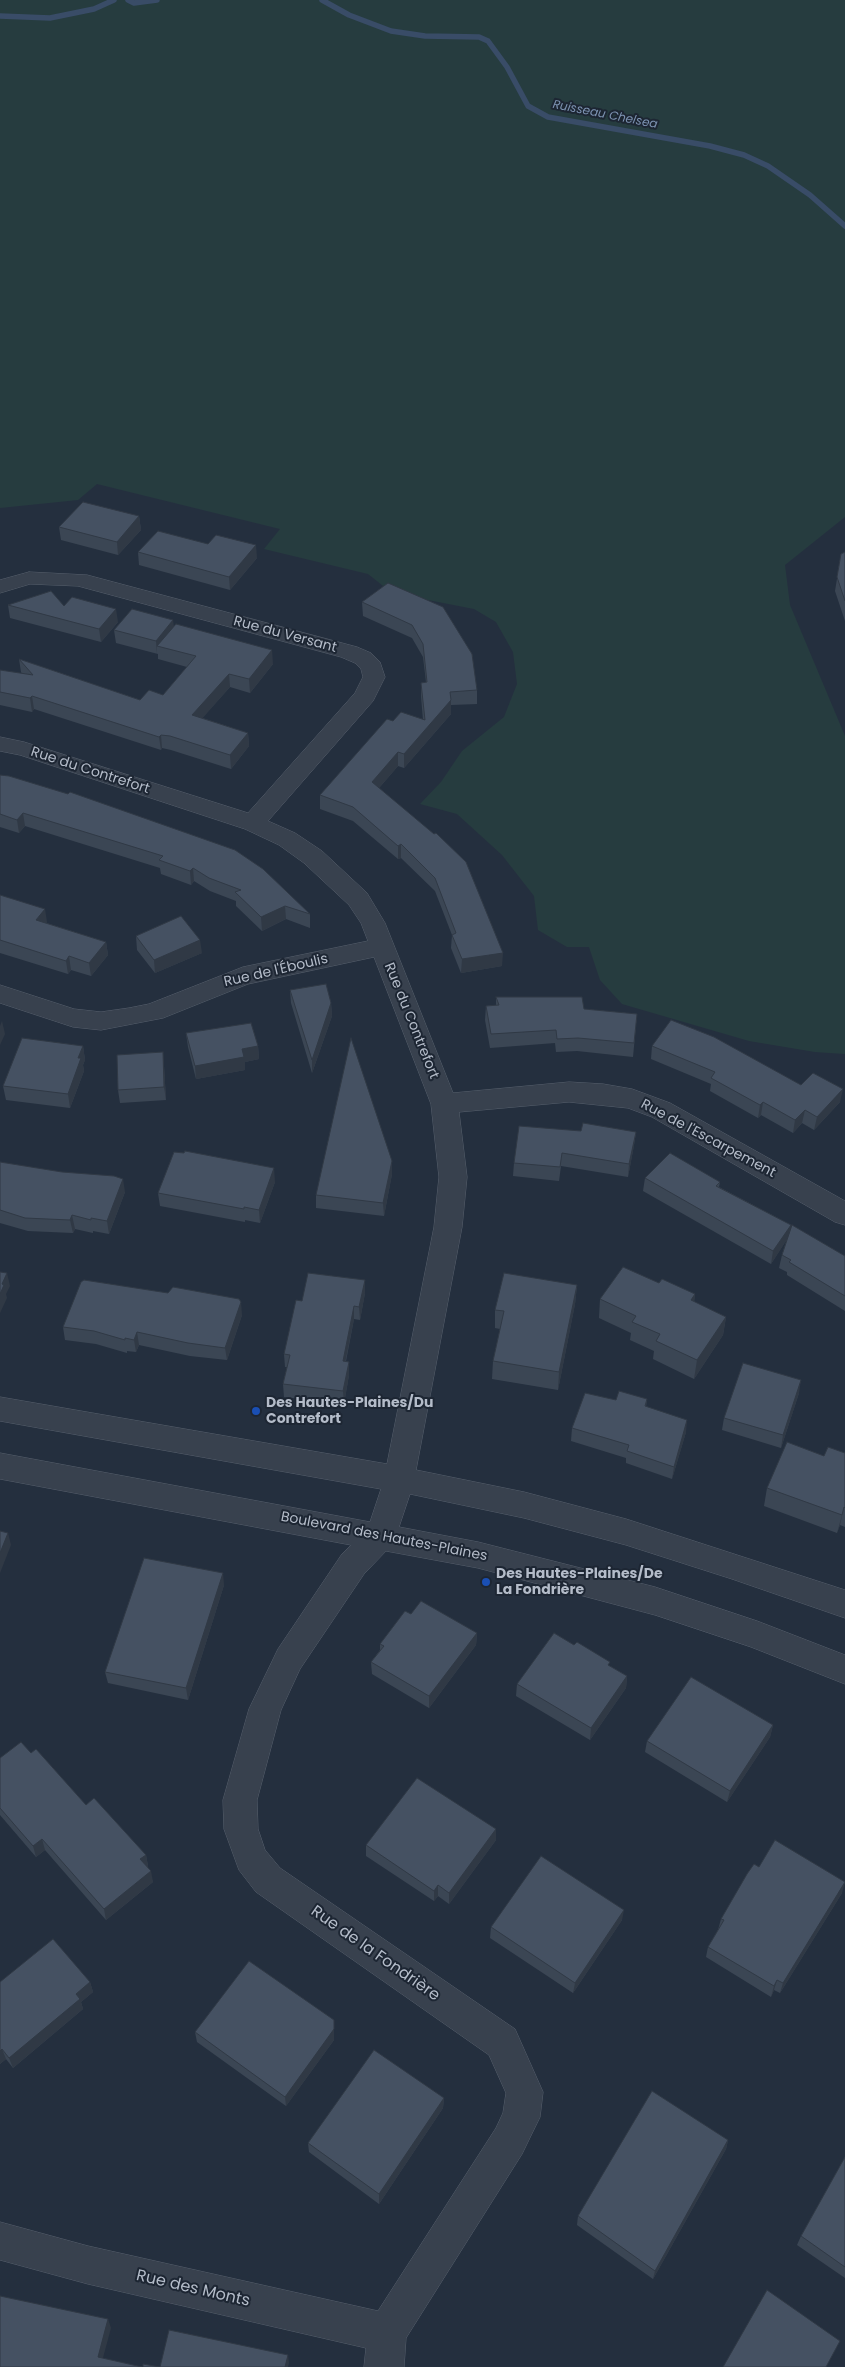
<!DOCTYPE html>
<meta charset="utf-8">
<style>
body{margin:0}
canvas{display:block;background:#242f3e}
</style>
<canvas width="845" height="2367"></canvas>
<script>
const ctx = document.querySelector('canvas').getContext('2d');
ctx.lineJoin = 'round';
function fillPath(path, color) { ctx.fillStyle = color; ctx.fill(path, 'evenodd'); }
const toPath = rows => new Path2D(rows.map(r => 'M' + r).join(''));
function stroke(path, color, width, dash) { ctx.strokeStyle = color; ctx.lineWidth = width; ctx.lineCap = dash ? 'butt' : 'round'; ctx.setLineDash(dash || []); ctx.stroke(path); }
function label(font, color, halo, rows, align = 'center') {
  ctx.font = font + ' Poppins,sans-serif'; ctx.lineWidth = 4; ctx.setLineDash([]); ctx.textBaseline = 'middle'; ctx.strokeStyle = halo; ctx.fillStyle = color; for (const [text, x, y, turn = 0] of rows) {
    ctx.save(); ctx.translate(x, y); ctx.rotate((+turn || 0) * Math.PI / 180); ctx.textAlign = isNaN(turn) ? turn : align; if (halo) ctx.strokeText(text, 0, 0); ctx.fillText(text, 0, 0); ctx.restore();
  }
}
const green = toPath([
 [0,0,845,0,845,517,785,565,790,605,845,736,845,1054,815,1052,749,1041,622,1004,600,980,589,947,567,947,538,930,534,896,502,855,457,814,420,804,441,782,462,751,504,717,517,684,513,652,496,622,474,609,392,593,368,574,264,549,280,529,97,484,78,500,0,508]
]);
const stream = toPath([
 [128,0,134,3,157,0],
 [322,0,349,15,391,31,425,36,479,37,488,41,507,67,528,106,548,117,710,146,744,155,768,166,810,195,845,226],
 [0,16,50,18,94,9,114,0]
]);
const minor = toPath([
 [29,572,87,575,357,647,371,653,380,662,385,677,373,701,268,821,295,833,322,851,367,893,385,923,453,1093,569,1082,603,1084,632,1089,670,1103,845,1201,845,1225,835,1222,652,1117,628,1108,569,1102,459,1112,467,1177,462,1227,416,1470,524,1492,626,1519,845,1590,845,1618,732,1579,626,1545,524,1518,410,1494,399,1527,478,1542,655,1587,757,1621,845,1655,845,1684,751,1647,655,1615,478,1568,386,1551,364,1574,300,1669,281,1710,257,1800,258,1829,265,1850,280,1868,515,2029,543,2092,540,2117,522,2154,406,2338,404,2367,364,2367,366,2348,88,2284,0,2260,0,2222,88,2246,378,2311,496,2128,503,2113,506,2093,489,2055,256,1892,239,1870,224,1829,223,1800,249,1709,278,1649,342,1554,351,1545,0,1479,0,1453,370,1522,381,1489,0,1421,0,1397,387,1464,434,1227,439,1177,431,1104,374,957,248,984,163,1018,101,1030,73,1027,0,1003,0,985,74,1009,101,1012,129,1008,149,1004,243,967,368,941,361,923,349,905,304,863,279,845,245,829,20,755,0,751,0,737,24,742,248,813,355,693,363,677,361,669,355,663,341,657,78,586,30,584,0,593,0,580,29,572]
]);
const wall = toPath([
 [139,516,141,530,118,555,61,540,59,527],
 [138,552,257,558,230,590,139,565],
 [845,552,845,621,835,591,841,554],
 [388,583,477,690,477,704,451,705,451,714,404,768,398,766,379,788,502,966,461,973,451,948,452,935,435,891,401,858,398,859,353,821,320,809,320,795,393,721,423,720,421,696,421,683,426,682,423,657,412,638,363,616,362,602],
 [8,605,64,606,118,622,101,642,10,618],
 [174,626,273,664,250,693,230,687,202,718,248,733,249,746,231,769,171,750,162,748,161,750,34,709,32,712,0,705,0,670,22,674,21,672,19,659,140,700,163,695,187,667,158,659,158,654,116,643,114,630],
 [0,775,310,914,310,928,286,919,262,931,236,906,236,901,210,891,194,881,191,885,161,874,160,868,25,826,19,833,0,827],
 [0,895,47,922,46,923,106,942,108,955,91,976,71,970,68,974,0,953],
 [136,936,202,953,155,973,137,950],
 [290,990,331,1003,332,1016,312,1073,291,1003],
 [496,997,584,1009,637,1014,633,1057,577,1051,556,1052,555,1043,490,1048,485,1020,486,1006,496,1005],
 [186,1033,258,1046,259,1059,245,1062,245,1070,196,1079,188,1047],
 [83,1046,85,1060,83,1065,84,1071,70,1108,6,1100,3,1086],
 [652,1046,801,1085,840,1102,814,1130,802,1123,793,1133,761,1115,758,1118,710,1091,711,1084,651,1059],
 [164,1066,166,1100,120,1103,118,1090],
 [581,1131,636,1132,634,1145,628,1177,561,1166,559,1181,513,1176,514,1163],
 [0,1162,125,1192,109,1234,93,1231,93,1233,75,1229,73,1233,28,1231,0,1223],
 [392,1174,384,1216,316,1208,316,1195],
 [645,1178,720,1182,719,1187,791,1225,789,1235,845,1256,845,1311,787,1275,787,1272,779,1268,782,1255,787,1239,771,1264,643,1191],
 [275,1182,260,1223,245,1220,245,1222,160,1206,158,1193],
 [365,1280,365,1293,360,1320,354,1319,346,1361,349,1362,349,1375,344,1404,284,1397,283,1384,287,1367,285,1367,284,1354,302,1301],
 [659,1283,695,1294,694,1302,726,1317,723,1335,694,1379,653,1359,654,1351,630,1340,631,1333,599,1318,600,1299],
 [577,1285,575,1304,558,1390,492,1379,493,1361,500,1329,495,1328,495,1310],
 [242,1315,227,1360,190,1356,139,1345,136,1352,127,1351,127,1353,96,1344,65,1340,63,1327],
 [799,1393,781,1448,722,1430,724,1418],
 [647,1399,646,1407,686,1432,672,1479,626,1463,626,1458,571,1441,572,1428,616,1400],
 [845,1453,845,1527,840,1525,837,1533,764,1506,767,1488,824,1456],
 [224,1585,188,1700,108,1683,105,1672],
 [411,1614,477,1633,476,1645,429,1708,372,1674,371,1662,380,1650,380,1644],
 [610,1666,627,1676,626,1688,590,1740,516,1696,517,1684],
 [773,1725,770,1737,727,1802,645,1752,647,1741],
 [31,1753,86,1805,146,1855,148,1866,147,1867,153,1882,106,1920,45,1850,36,1857,0,1815,0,1758],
 [496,1829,496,1840,449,1904,438,1896,434,1901,366,1856,366,1845],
 [759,1867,842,1893,780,1993,774,1990,771,1997,706,1957,708,1947,718,1930,721,1919],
 [622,1920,573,1993,490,1938,491,1927],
 [0,1982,90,1982,93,1992,81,2002,83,2009,13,2068,6,2059,0,2064],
 [334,2020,334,2040,286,2106,197,2042,195,2032],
 [444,2098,443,2108,379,2204,309,2152,308,2143],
 [728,2140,726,2149,653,2279,577,2225,578,2216],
 [845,2157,845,2278,797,2245,801,2236]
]);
const shadedWall = toPath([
 [139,516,141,530,118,555,117,542],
 [256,545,257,558,230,590,229,577],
 [116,609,118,622,101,642,99,629],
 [173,620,175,634,157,646,157,654,156,641],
 [272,650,273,664,250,693,249,679],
 [229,674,230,687,193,729,192,715],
 [32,696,34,709,32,712,30,698],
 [451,700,451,714,404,768,404,754],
 [248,733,249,746,231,769,230,755],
 [161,735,162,748,161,750,159,737],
 [398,752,398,766,372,796,372,782],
 [23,813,25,826,19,833,17,820],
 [401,844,401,858,398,859,398,846],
 [193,868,194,881,191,885,190,871],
 [285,906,286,919,262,931,261,917],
 [45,909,47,922,38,933,36,920],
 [200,940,202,953,155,973,154,960],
 [106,942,108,955,91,976,89,963],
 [503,953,502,966,461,973,462,959],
 [69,956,71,970,68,974,66,961],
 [331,1003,332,1016,312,1073,312,1060],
 [2,1021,5,1034,0,1045,0,1026],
 [83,1046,85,1060,83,1065,84,1071,70,1108,68,1094,78,1058],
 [258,1046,259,1059,245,1062,245,1070,196,1079,195,1066,242,1049],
 [163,1052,164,1066,166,1100,164,1087],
 [843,1089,840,1102,814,1130,817,1117],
 [763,1102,761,1115,758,1118,760,1105],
 [805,1110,802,1123,793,1133,795,1120],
 [636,1132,634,1145,628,1177,629,1164],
 [392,1161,392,1174,384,1216,383,1203],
 [274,1168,275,1182,260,1223,259,1210],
 [123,1179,125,1192,109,1234,107,1221],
 [72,1215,75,1229,73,1233,70,1220],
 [791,1225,788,1238,771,1264,773,1251],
 [7,1273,10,1286,6,1294,7,1298,0,1313,0,1294,2,1284],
 [365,1280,365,1293,360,1320,359,1307],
 [577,1285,575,1304,558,1390,559,1372],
 [695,1294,693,1312,691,1300],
 [241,1302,242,1315,227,1360,225,1348],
 [354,1306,354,1319,343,1373,343,1361],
 [726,1317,723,1335,694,1379,697,1360],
 [137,1332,139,1345,136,1352,134,1340],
 [349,1362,349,1375,344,1404,343,1391],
 [801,1380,799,1393,781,1448,783,1435],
 [687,1420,686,1432,672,1479,674,1467],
 [844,1507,840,1525,837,1533,842,1515],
 [8,1533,11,1545,0,1573,0,1553],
 [223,1573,224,1585,188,1700,186,1688],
 [477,1633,476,1645,429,1708,429,1696],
 [627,1676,626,1688,590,1740,591,1728],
 [773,1725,770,1737,727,1802,730,1791],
 [496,1829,496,1840,449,1904,449,1893],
 [42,1839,45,1850,36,1857,33,1846],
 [146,1855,148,1866,143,1870,140,1859],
 [151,1871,153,1882,106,1920,104,1909],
 [845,1882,842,1893,780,1993,783,1983],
 [438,1885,438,1896,434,1901,434,1891],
 [624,1910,622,1920,573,1993,575,1983],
 [777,1980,774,1990,771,1997,774,1986],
 [90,1982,93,1992,81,2002,83,2009,13,2068,9,2058,76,1994],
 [334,2020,334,2040,286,2106,285,2097],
 [2,2049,6,2059,0,2064,0,2051],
 [444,2098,443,2108,379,2204,379,2194],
 [728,2140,726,2149,653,2279,655,2271],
 [108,2319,111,2328,101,2365,98,2357],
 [288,2355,289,2363,288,2367,285,2367]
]);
const building = toPath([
 [83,502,139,516,117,542,59,527,83,502],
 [158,531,208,544,216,535,256,545,229,577,138,552,158,531],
 [845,552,845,601,837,577,841,554,845,552],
 [388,583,443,607,472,654,477,690,450,692,451,700,404,754,398,752,372,782,434,834,436,833,466,862,503,953,462,959,452,935,456,933,435,878,401,844,398,846,353,807,320,795,387,719,393,721,401,712,425,720,421,683,427,682,423,644,412,625,362,602,388,583],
 [51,591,64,606,72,597,116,609,99,629,8,605,51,591],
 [132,609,173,620,156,641,114,630,132,609],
 [176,624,272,650,249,679,229,674,192,715,248,733,230,755,170,736,161,735,159,737,32,696,30,698,0,692,0,670,33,675,19,659,140,700,149,690,163,695,196,656,157,646,176,624],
 [0,775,9,776,68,794,70,792,235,850,263,869,310,914,285,906,261,917,235,892,241,890,209,878,193,868,190,871,159,860,163,856,23,813,17,820,0,814,0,775],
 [0,895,45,909,36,920,106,942,89,963,69,956,66,961,0,940,0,895],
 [181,916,200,940,154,960,136,936,181,916],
 [326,984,331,1003,312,1060,290,990,326,984],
 [496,997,582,997,584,1009,637,1014,634,1043,578,1038,557,1039,556,1030,491,1034,486,1006,499,1005,496,997],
 [671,1020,714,1037,801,1085,813,1073,843,1089,817,1117,805,1110,795,1120,763,1102,760,1105,711,1078,715,1072,652,1046,671,1020],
 [251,1023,258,1046,242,1049,244,1057,195,1066,186,1033,251,1023],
 [22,1038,83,1046,78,1058,81,1058,68,1094,3,1086,22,1038],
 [351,1038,392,1161,383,1203,316,1195,351,1038],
 [163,1052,164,1087,118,1090,117,1055,163,1052],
 [583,1123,636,1132,629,1164,562,1153,560,1167,514,1163,519,1126,581,1131,583,1123],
 [185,1151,274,1168,259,1210,244,1207,244,1209,158,1193,174,1152,184,1153,185,1151],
 [670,1153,720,1182,716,1186,791,1225,773,1251,645,1178,670,1153],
 [0,1162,62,1172,114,1176,123,1179,107,1221,91,1218,91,1220,72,1215,70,1220,25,1218,0,1210,0,1162],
 [792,1225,845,1256,845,1296,789,1262,791,1260,782,1255,792,1225],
 [623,1267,659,1283,662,1279,695,1294,691,1300,726,1317,697,1360,656,1341,660,1334,632,1322,636,1316,600,1299,623,1267],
 [0,1272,7,1273,2,1284,4,1285,0,1294,0,1272],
 [308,1273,365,1280,359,1307,354,1306,343,1361,349,1362,343,1391,283,1384,290,1355,284,1354,296,1300,302,1301,308,1273],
 [504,1273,577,1285,559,1372,493,1361,504,1311,495,1310,504,1273],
 [84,1280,168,1293,173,1287,239,1299,241,1302,225,1348,188,1343,137,1332,134,1340,125,1338,125,1340,94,1331,63,1327,81,1282,84,1280],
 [743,1363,801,1380,783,1435,724,1418,743,1363],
 [619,1391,647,1399,645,1406,687,1420,674,1467,627,1451,629,1445,572,1428,585,1393,616,1400,619,1391],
 [787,1442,824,1456,828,1447,845,1453,845,1508,844,1507,842,1515,767,1488,787,1442],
 [0,1531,8,1533,0,1553,0,1531],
 [144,1558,223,1573,186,1688,105,1672,144,1558],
 [421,1601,477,1633,429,1696,371,1662,384,1646,380,1644,405,1611,411,1614,421,1601],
 [554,1633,574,1645,577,1642,610,1662,608,1665,627,1676,591,1728,517,1684,554,1633],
 [691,1677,773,1725,730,1791,647,1741,691,1677],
 [21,1742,31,1753,36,1749,86,1805,94,1798,146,1855,140,1859,151,1871,104,1909,42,1839,33,1846,0,1808,0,1758,21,1742],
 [417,1778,496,1829,449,1893,438,1885,434,1891,366,1845,417,1778],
 [775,1840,845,1882,783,1983,777,1980,774,1986,708,1947,724,1920,721,1919,747,1874,754,1864,759,1867,775,1840],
 [541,1856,624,1910,575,1983,491,1927,541,1856],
 [53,1939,90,1982,76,1994,80,1999,9,2058,2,2049,0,2051,0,1982,53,1939],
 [249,1961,334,2020,334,2029,285,2097,195,2032,249,1961],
 [374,2050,444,2098,379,2194,308,2143,374,2050],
 [652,2091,728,2140,655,2271,578,2216,652,2091],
 [845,2157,845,2267,801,2236,845,2157],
 [767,2290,840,2341,826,2367,723,2367,767,2290],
 [0,2296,108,2319,98,2357,142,2367,0,2367,0,2296],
 [169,2330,288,2355,285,2367,143,2367,143,2364,160,2367,169,2330]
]);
const markers = [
 [256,1411,5,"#1a4fb4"],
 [486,1582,5,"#1a4fb4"]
];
const farWaternames = [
 ["Ruisseau Chelsea",605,115,11]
];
const streetNames = [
 ["Rue du Versant",285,635,15],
 ["Rue du Contrefort",90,771,18],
 ["Rue de l'Éboulis",276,971,-13],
 ["Rue du Contrefort",411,1021,68],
 ["Rue de l'Escarpement",708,1139,28],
 ["Boulevard des Hautes-Plaines",384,1537,11]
];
const poiNames = [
 ["Des Hautes-Plaines/Du",266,1403],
 ["Contrefort",266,1419],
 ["Des Hautes-Plaines/De",496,1574],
 ["La Fondrière",496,1590]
];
const nearStreetnames = [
 ["Rue de la Fondrière",375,1954,35],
 ["Rue des Monts",193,2289,13]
];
fillPath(green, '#263c3f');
stroke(stream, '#394c67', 5.5);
stroke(minor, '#565f6c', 1);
fillPath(minor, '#38414e');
fillPath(wall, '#3b4654');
fillPath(shadedWall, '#303945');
fillPath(building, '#455162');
stroke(building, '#303945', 1);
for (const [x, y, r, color] of markers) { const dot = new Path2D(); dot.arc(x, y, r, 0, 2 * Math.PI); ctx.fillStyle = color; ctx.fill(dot); stroke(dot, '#1d2633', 2); }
label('italic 12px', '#7c92b1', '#1d2633', farWaternames);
label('14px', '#b4bcc9', '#1d2633', streetNames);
label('bold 14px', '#b4bcc9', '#1d2633', poiNames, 'left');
label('16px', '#b4bcc9', '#1d2633', nearStreetnames);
</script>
